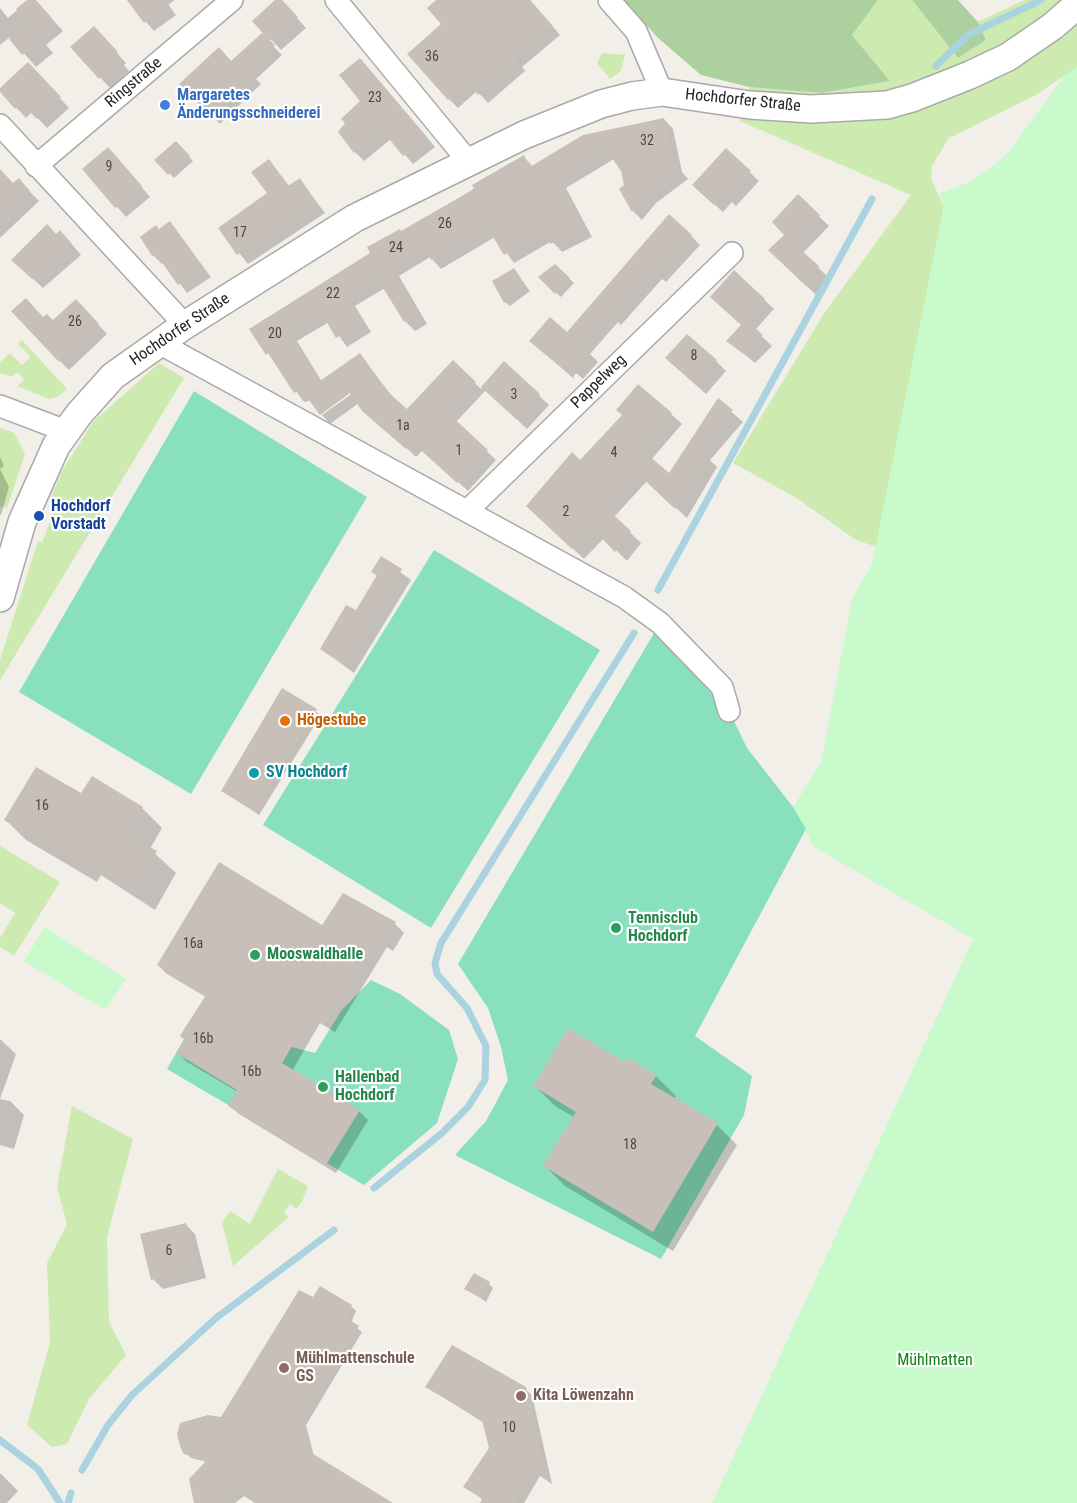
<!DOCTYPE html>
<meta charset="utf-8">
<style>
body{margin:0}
canvas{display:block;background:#f2efe9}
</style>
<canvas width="1077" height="1503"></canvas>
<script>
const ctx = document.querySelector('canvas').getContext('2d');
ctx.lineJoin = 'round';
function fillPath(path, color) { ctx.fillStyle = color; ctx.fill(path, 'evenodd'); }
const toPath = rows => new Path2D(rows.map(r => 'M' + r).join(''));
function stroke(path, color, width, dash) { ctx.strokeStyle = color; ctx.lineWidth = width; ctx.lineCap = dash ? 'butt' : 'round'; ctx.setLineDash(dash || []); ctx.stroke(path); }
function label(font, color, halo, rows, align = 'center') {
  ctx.font = font + ' "Roboto Condensed",sans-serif'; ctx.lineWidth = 4.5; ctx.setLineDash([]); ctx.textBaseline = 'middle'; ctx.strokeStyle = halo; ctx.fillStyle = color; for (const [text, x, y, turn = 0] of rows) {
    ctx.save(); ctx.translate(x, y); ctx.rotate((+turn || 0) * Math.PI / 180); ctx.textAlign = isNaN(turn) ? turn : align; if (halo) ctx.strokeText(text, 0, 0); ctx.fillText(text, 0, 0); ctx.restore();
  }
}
const grass = toPath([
 [878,0,912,0,958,58,986,40,978,22,1024,0,1077,0,1077,67,1036,95,949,138,932,166,931,178,944,207,877,547,856,540,795,497,733,463,825,312,911,195,740,121,749,87,823,93,890,81,852,35],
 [602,53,625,55,621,71,610,79,597,63],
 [22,340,67,389,59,396,49,399,17,386,24,380,18,372,12,377,0,373,0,362,10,353,22,365,31,357,18,344],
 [159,363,184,378,0,680,0,660,38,541,42,543,56,505,49,501,62,471,93,422],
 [0,428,14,433,25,454,7,508,0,506],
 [0,846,60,882,14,956,0,947,0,938,15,913,0,903],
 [72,1106,133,1139,107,1237,109,1322,126,1355,89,1399,67,1444,52,1447,27,1425,50,1342,47,1263,67,1224,57,1187],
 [278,1169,308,1186,302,1202,296,1209,290,1204,284,1213,289,1217,233,1266,222,1223,230,1211,250,1224]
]);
const forest = toPath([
 [624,0,878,0,852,35,890,81,822,93,749,87,701,75,658,38],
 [912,0,958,0,978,22,986,40,958,58]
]);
const park = toPath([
 [1077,67,1077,1503,712,1503,973,939,814,847,793,807,821,763,852,599,872,564,942,215,943,204,940,193,970,182,994,165,1011,149,1064,76],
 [45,927,126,979,105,1010,24,961]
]);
const pitch = toPath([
 [194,391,367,497,191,794,19,692],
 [434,550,600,650,431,928,263,825],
 [660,623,729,711,747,748,793,807,806,829,695,1036,752,1076,744,1115,661,1259,455,1155,486,1121,508,1080,501,1047,488,1008,458,964],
 [371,980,400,994,449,1030,458,1059,437,1123,364,1185,167,1069,184,1039,180,1036,199,1006,292,1047,315,1053,341,1011]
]);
const shadow = toPath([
 [29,0,35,0,63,31,46,45,53,53,36,67,10,37,0,45,0,8,8,18],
 [127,0,165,0,176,15,154,31],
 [277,0,281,0,306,28,281,50,254,21],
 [439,0,530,0,560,35,522,67,525,71,488,103,477,91,458,108,449,99],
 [262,35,282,55,256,79,261,84,220,124,181,84,231,62],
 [103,38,126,63,124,65,129,71,110,88,72,47],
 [369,70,435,147,413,164,391,139,364,161,355,152,347,123,362,101],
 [38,74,69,108,47,128,32,112,26,118,0,90],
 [664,119,673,129,682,172,688,179,656,203,642,220,633,211,621,189,625,186,622,171,614,159,566,188,592,237,562,252,552,241,514,263,495,237,441,269,430,257,399,276,427,324,415,331,405,321,385,288,355,306,371,332,347,347,329,322,297,341,322,382,360,355,395,400,407,411,453,362,481,389,505,364,549,405,527,429,486,390,456,422,496,460,468,491,423,450,416,457,359,403,330,424,322,415,357,390,304,402,251,330,524,157,533,167],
 [180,147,193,161,174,178,157,160],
 [726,150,759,181,736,206,732,202,723,212,703,194],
 [118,159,150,197,126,217,84,169],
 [269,160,290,187,300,180,325,213,248,264,220,229,269,194],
 [0,171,13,185,28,190,39,201,0,238],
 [798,196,829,226,803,253,828,277,817,296,770,250,786,235],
 [170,223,211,277,187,293,164,262,162,264,153,255,160,231],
 [56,235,70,242,81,255,43,288,23,270],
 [691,236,700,245,666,282,662,279,621,325,618,322,590,354,598,362,583,379,576,373,573,378,541,350,568,334],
 [555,266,574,283,561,297,540,278],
 [514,270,530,291,510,306,505,302],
 [734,272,774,309,755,330,772,346,755,363,728,341,743,326],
 [85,310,107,334,69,370,60,361,44,319,53,321],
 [716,361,726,371,706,394,677,368],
 [718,400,743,422,710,460,717,467,687,518,647,481,614,517,641,543,627,561,604,538,584,559,539,517,580,462,671,414,682,424,651,460,669,475],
 [0,457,4,466,0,469,9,487,1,515,0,515],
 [381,558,411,580,354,673,321,649,356,612,378,577,373,572],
 [282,690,321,715,259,815,223,791],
 [93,778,142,808,162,828,150,849,176,873,155,910,101,875,97,882,26,840,6,820,82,795],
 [343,895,395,924,404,933,393,951,387,947,335,1032,320,1023,292,1071,359,1111,368,1120,336,1173,239,1114,230,1106,238,1092,187,1062,178,1053,206,997,167,974,158,965,323,927],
 [0,1039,16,1054,0,1099,10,1101,24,1115,14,1149,0,1145],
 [626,1064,656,1076,676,1096,674,1099,717,1125,737,1145,673,1251,565,1186,545,1166,574,1117,555,1106,535,1086],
 [185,1224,195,1234,206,1278,163,1289,153,1279],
 [489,1284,493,1288,486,1302,466,1288],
 [313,1299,351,1306,356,1311,351,1323,362,1332,306,1425,314,1456,390,1503,255,1503,244,1496,235,1503,198,1503,207,1462,191,1458,186,1453,222,1419],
 [427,1387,525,1389,532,1395,552,1484,540,1476,524,1503,480,1503,482,1499,465,1487,490,1448,484,1423],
 [0,1473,18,1491,7,1503,0,1503]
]);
const stream = toPath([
 [936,66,968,35,1041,0],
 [658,590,872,199],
 [374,1188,442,1133,468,1107,485,1080,486,1046,467,1008,437,974,435,963,441,943,634,633],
 [0,1440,38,1469,60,1503],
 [82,1470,108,1425,132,1395,216,1318,334,1230],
 [68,1503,71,1493]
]);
const building = toPath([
 [27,0,36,0,51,17,35,31,16,9],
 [127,0,175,0,144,23],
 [275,0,282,0,298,17,270,41,252,21],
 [436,0,530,0,552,25,514,58,518,62,478,95,468,83,448,100,407,54,441,24,427,8],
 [28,23,41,40,22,55,9,39],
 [94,26,118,52,115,55,120,61,99,79,70,47],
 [262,33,275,45,249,69,253,74,210,116,179,84,219,47,231,61],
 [360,58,427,137,403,156,382,130,354,153,338,132,345,123,341,119,360,101,339,75],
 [28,62,61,97,37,119,21,103,15,109,0,92,0,88],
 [664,118,673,161,680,169,646,194,632,212,619,189,624,185,621,171,606,149,558,178,583,227,551,244,544,231,504,255,487,227,431,260,423,247,390,266,418,314,404,322,377,278,347,296,363,322,336,338,321,312,289,331,320,381,360,353,388,392,407,409,453,360,476,382,447,412,488,450,457,483,412,442,406,449,362,411,350,393,320,415,301,389,294,393,268,353,266,355,249,329,370,253,367,247,400,229,401,231,474,189,472,185,524,155,530,167,583,135],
 [176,141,190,156,168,175,154,160],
 [108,147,142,186,115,208,82,169],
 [726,148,751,171,727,198,723,194,714,205,692,185],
 [269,159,288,186,300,178,316,202,237,255,218,228,267,193,251,172],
 [0,169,13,183,19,178,30,191,0,220],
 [798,194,820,215,793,243,819,266,807,287,768,250,784,235,772,222],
 [669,214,692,235,656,274,652,271,611,317,608,314,581,345,590,352,573,371,566,365,563,369,529,341,550,317,567,332],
 [170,221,204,268,178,285,156,254,152,256,140,237,156,225,159,229],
 [47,224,56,234,60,230,72,244,32,279,11,260],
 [555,264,570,278,555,294,538,277],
 [514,268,526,286,504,303,492,281],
 [734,270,765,299,746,320,763,335,744,354,726,341,741,325,710,297],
 [26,298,43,317,47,314,53,320,76,299,99,324,59,362,11,311],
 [687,334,717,360,696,385,665,358],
 [504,361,540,394,517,420,481,387],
 [638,384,672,413,641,449,669,473,718,398,733,410,700,449,707,455,675,509,636,472,604,506,631,531,615,552,592,528,572,549,526,506,572,452,580,460,622,415,616,410],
 [381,556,402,569,345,665,320,649,346,605,356,610,377,575,371,572],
 [282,688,317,709,254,811,221,791],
 [36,767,81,793,92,776,143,807,127,834,157,851,134,891,81,857,77,863,4,820],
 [219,862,322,925,343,893,396,922,383,943,378,939,325,1025,311,1015,282,1063,360,1110,326,1165,228,1106,237,1090,176,1053,185,1039,180,1036,206,995,157,965],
 [568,1028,625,1062,628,1058,657,1075,651,1084,718,1123,653,1232,543,1166,576,1112,533,1086],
 [186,1223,197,1268,151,1280,140,1234],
 [474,1273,490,1282,481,1298,464,1289],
 [320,1286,352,1305,347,1318,359,1326,302,1419,310,1452,393,1503,256,1503,238,1492,229,1500,219,1503,194,1503,189,1479,207,1460,184,1454,181,1449,177,1434,180,1423,208,1415,221,1417,299,1290,313,1297],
 [452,1345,526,1387,546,1479,533,1471,514,1503,490,1503,463,1487,489,1448,482,1420,425,1387]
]);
const minor = toPath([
 [336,0,468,161],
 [609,0,636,31,662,92],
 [0,125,185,325],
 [36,166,232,0],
 [159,343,624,597,660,623,722,687,729,711],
 [0,406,66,431],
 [467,511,732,253]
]);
const tertiary = toPath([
 [0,598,22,522,56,446,79,414,113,376,185,325,355,218,524,135,601,104,632,96,662,92,750,105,811,109,887,105,912,98,970,75,1008,57,1053,26,1077,5]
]);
const markers = [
 [165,105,6,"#3f7fe0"],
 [39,516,6,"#1a4fb4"],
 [285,721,6,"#e8710a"],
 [254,773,6,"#0f9aa8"],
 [616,928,6,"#2e9e5b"],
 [255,955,6,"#2e9e5b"],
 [323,1087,6,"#2e9e5b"],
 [284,1368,6,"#8d6e63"],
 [521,1396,6,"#8d6e63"]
];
const numberNames = [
 ["36",432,57],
 ["23",375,98],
 ["32",647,141],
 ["9",109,167],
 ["26",445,224],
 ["17",240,233],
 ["24",396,248],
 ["22",333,294],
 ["26",75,322],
 ["20",275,334],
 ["8",694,356],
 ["3",514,395],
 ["1a",403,426],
 ["1",459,451],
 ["4",614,453],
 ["2",566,512],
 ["16",42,806],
 ["16a",193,944],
 ["16b",203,1039],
 ["16b",251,1072],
 ["18",630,1145],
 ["6",169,1251],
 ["10",509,1428]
];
const streetNames = [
 ["Ringstraße",134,83,-40],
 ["Hochdorfer Straße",743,101,6],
 ["Hochdorfer Straße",180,330,-34],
 ["Pappelweg",599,382,-44]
];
const shopNames = [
 ["Margaretes",177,96],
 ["Änderungsschneiderei",177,114]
];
const transitNames = [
 ["Hochdorf",51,507],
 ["Vorstadt",51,525]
];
const foodNames = [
 ["Högestube",297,721]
];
const cultureNames = [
 ["SV Hochdorf",266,773]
];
const leisureNames = [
 ["Tennisclub",628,919],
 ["Hochdorf",628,937],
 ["Mooswaldhalle",267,955],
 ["Hallenbad",335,1078],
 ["Hochdorf",335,1096]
];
const educationNames = [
 ["Mühlmattenschule",296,1359],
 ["GS",296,1377],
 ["Kita Löwenzahn",533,1396]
];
const parkNames = [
 ["Mühlmatten",935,1361]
];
fillPath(grass, '#cdebb0');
fillPath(forest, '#add19e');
fillPath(park, '#c8facc');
fillPath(pitch, '#88e0be');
fillPath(shadow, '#0003');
stroke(stream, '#aad3df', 7);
fillPath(building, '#c7bfb8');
stroke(minor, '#a9a9a9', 24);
stroke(tertiary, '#a9a9a9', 30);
stroke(minor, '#fff', 21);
stroke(tertiary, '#fff', 27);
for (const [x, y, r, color] of markers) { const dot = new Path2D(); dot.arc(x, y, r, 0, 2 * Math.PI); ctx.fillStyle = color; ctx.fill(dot); stroke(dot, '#fff', 2); }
label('14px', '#4b4948', null, numberNames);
label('16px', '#222', '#fff', streetNames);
label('bold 16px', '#366cbe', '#fff', shopNames, 'left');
label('bold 16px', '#164399', '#fff', transitNames, 'left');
label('bold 16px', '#c56008', '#fff', foodNames, 'left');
label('bold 16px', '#0d838f', '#fff', cultureNames, 'left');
label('bold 16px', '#27864d', '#fff', leisureNames, 'left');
label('bold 16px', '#785e54', '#fff', educationNames, 'left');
label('16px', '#0c8416', '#fff', parkNames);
</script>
